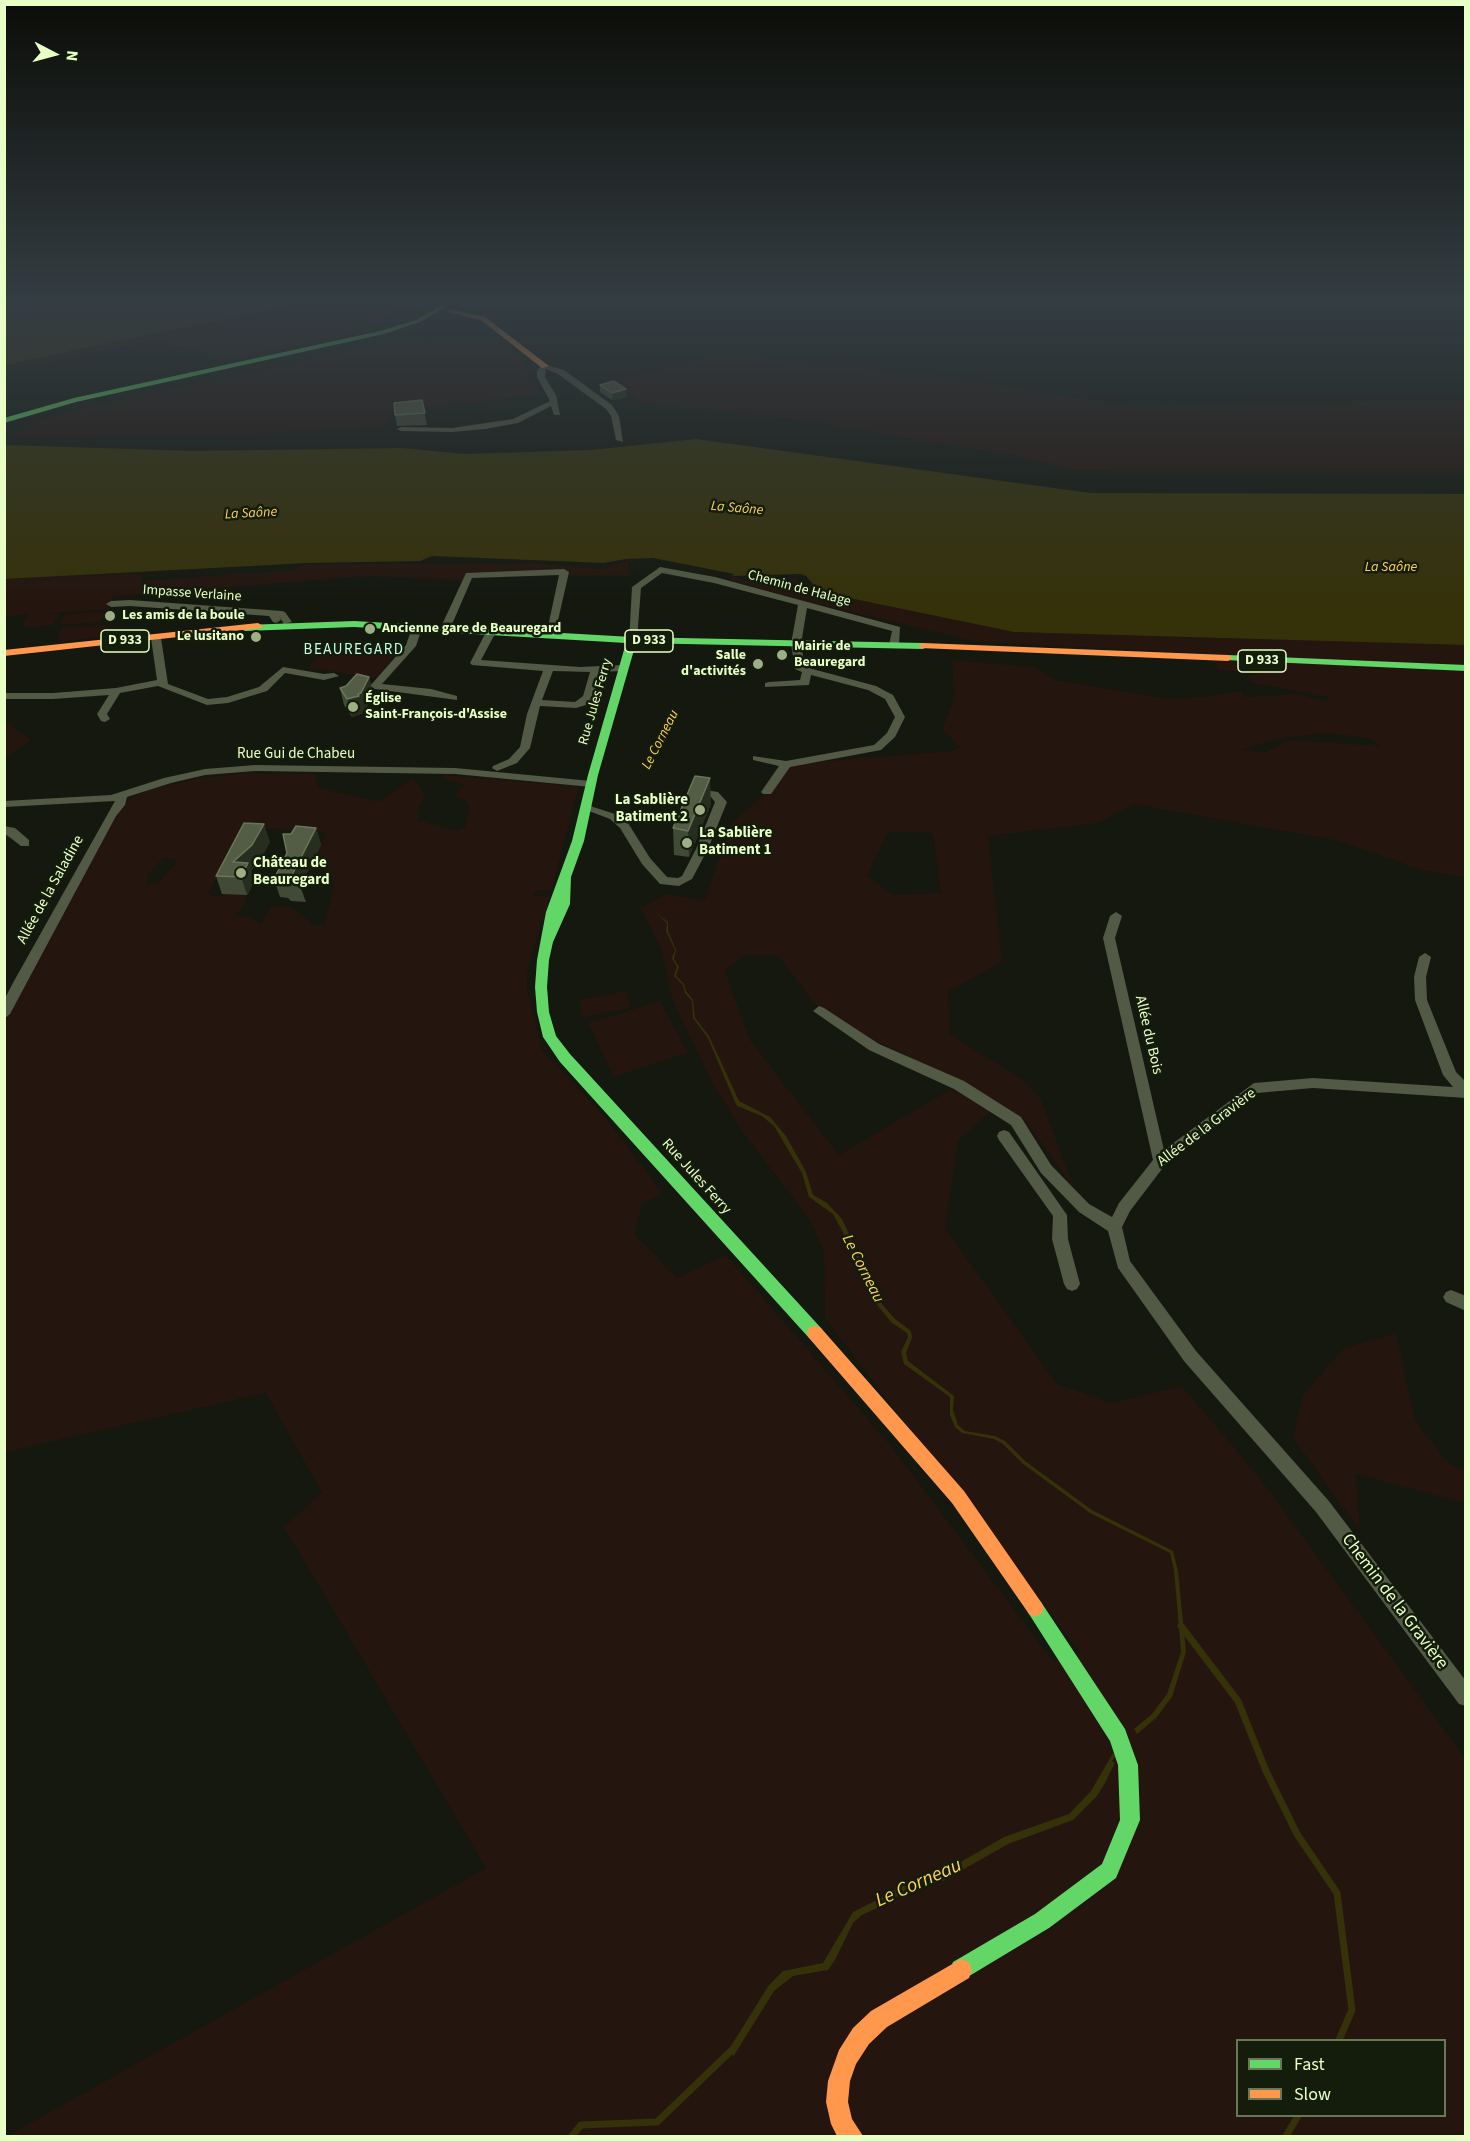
<!DOCTYPE html>
<meta charset="utf-8">
<style>
body{margin:0}
#map{position:relative;width:1470px;height:2141px;overflow:hidden;background:#14180f;font-family:"Source Sans 3",sans-serif}
canvas{display:block}
.frame{position:absolute;inset:0;border:6px solid #e8ffc6;pointer-events:none}
.legend{position:absolute;left:1236px;top:2039px;width:210px;height:78px;box-sizing:border-box;background:#141c0b;border:2px solid #697756;margin:0;padding:8px 10px;list-style:none;font-size:18px;color:#e8ffc6}
.legend li{display:flex;align-items:center;gap:12px;height:30px}
.legend b{width:30px;border:2px solid #697756}
.north{position:absolute;left:24px;top:24px;width:60px;height:60px;-webkit-text-stroke:4px #141c0b;paint-order:stroke;rotate:96deg;font-size:16px;font-weight:700;line-height:24px;text-align:center;color:#e8ffc6}
.north::after{content:'';display:block;margin:auto;width:21px;height:27px;background:#e8ffc6;clip-path:polygon(50% 0,100% 100%,50% 72%,0 100%)}
</style>
<div id="map">
<canvas width="1470" height="2141"></canvas>
<div class="frame"></div>
<ul class="legend">
<li><b style="height:8px;background:#63d668"></b>Fast</li>
<li><b style="height:8px;background:#ff974d"></b>Slow</li>
</ul>
<div class="north">N</div>
</div>
<script>
const ctx = document.querySelector('canvas').getContext('2d');
ctx.lineJoin = 'round';
function fillPath(path, color) { ctx.fillStyle = color; ctx.fill(path, 'evenodd'); }
const toPath = rows => new Path2D(rows.map(r => 'M' + r).join(''));
function stroke(path, color, width, dash) { ctx.strokeStyle = color; ctx.lineWidth = width; ctx.lineCap = dash ? 'butt' : 'round'; ctx.setLineDash(dash || []); ctx.stroke(path); }
function label(font, color, halo, rows, align = 'center') {
  ctx.font = font + ' "Source Sans 3",sans-serif'; ctx.lineWidth = 5; ctx.setLineDash([]); ctx.textBaseline = 'middle'; ctx.strokeStyle = halo; ctx.fillStyle = color; for (const [text, x, y, turn = 0] of rows) {
    ctx.save(); ctx.translate(x, y); ctx.rotate((+turn || 0) * Math.PI / 180); ctx.textAlign = isNaN(turn) ? turn : align; if (halo) ctx.strokeText(text, 0, 0); ctx.fillText(text, 0, 0); ctx.restore();
  }
}
const green = toPath([
 [297,304,424,304,400,307,371,330,228,360,155,340,5,372,4,365],
 [456,341,497,341,521,358,541,394,392,412,385,425,258,434,9,436,29,425,60,414,386,342,453,345],
 [720,354,916,373,1129,406,1465,400,1465,473,1072,470,1018,456,785,418,648,405,607,383],
 [628,561,629,576,469,575,462,580,368,576,114,596,108,610,35,614,59,613,54,625,22,628,27,614,5,617,5,579,138,574,142,581,292,570,303,565,367,564,543,564,602,569],
 [732,576,744,581,795,578,803,583,813,584,820,592,1014,632,1465,645,1465,877,1425,871,1339,841,1134,804,1098,823,988,836,1002,962,948,992,950,1034,1021,1079,1041,1099,1074,1188,1024,1119,1001,1104,898,1051,834,1023,810,998,778,955,744,955,725,971,750,1040,839,1155,951,1089,994,1108,958,1141,945,1228,1057,1384,1112,1403,1182,1386,1262,1481,1465,1758,1465,2136,7,2136,486,1868,284,1527,322,1493,266,1393,5,1452,5,1022,53,936,120,807,132,797,155,788,200,778,247,773,315,774,319,788,380,802,411,779,417,782,425,796,418,810,418,820,456,831,465,827,469,808,466,801,454,796,464,785,450,781,443,777,446,775,579,787,551,891,535,890,533,895,550,897,528,968,527,990,542,1050,604,1116,663,1193,642,1204,635,1234,677,1278,726,1255,891,1446,1054,1662,1080,1653,825,1318,824,1253,810,1220,742,1131,714,1086,672,1000,661,948,641,908,666,894,705,901,731,823,767,792,791,764,952,751,960,747,942,729,954,698,952,660,1035,667,1055,680,1170,699,1212,696,1241,691,1244,697,1298,694,1327,701,1329,697,1253,683,1249,680,1249,676,1259,673,1218,670,1216,663,1209,654,978,642,810,602,730,580],
 [1325,733,1369,738,1381,746,1289,740,1266,752,1242,750,1283,738],
 [244,826,326,833,309,870,329,871,334,883,324,926,311,926,311,922,289,906,271,907,261,924,247,916,239,917,235,914,241,911,247,895,227,893,219,897,208,894,242,830,240,828],
 [888,832,933,833,941,893,894,895,867,876],
 [164,857,178,861,158,883,147,884,149,874],
 [1238,2040,1444,2040,1444,2116,1238,2116],
 [106,611,101,622,60,625,65,614],
 [107,625,103,637,57,642,62,627],
 [350,643,398,644,404,645,375,678,308,668,328,644],
 [5,722,7,722,31,740,5,758],
 [626,991,631,1008,583,1017,578,1000],
 [660,1001,688,1053,614,1077,588,1023],
 [1396,1333,1415,1421,1450,1465,1465,1470,1465,1503,1356,1474,1360,1531,1293,1438,1303,1395,1344,1348]
]);
const water = toPath([
 [28,304,297,304,5,365,5,308],
 [696,439,1090,493,1465,494,1465,645,1014,632,820,592,806,576,800,574,732,576,734,574,653,558,626,559,604,563,432,556,420,561,307,563,5,579,5,445,192,451,402,448,464,454,591,450],
 [655,912,668,922,668,931,676,950,674,959,679,967,676,976,684,984,686,991,693,1000,695,1018,709,1036,739,1101,770,1117,786,1136,806,1172,813,1195,827,1203,842,1219,857,1251,862,1268,882,1304,895,1319,911,1331,912,1338,906,1353,908,1361,954,1396,953,1410,958,1425,965,1431,995,1436,1005,1441,1025,1461,1092,1510,1173,1551,1178,1571,1186,1652,1172,1697,1156,1718,1137,1734,1134,1729,1152,1714,1167,1694,1181,1652,1174,1570,1170,1553,1090,1513,1022,1463,1003,1444,994,1439,962,1433,955,1427,950,1415,950,1397,904,1364,901,1352,908,1337,907,1333,891,1322,878,1306,857,1269,845,1236,833,1214,809,1197,802,1173,774,1126,762,1116,737,1106,735,1102,708,1038,693,1018,692,1001,685,993,683,985,674,976,677,967,672,958,675,950,666,931,667,923],
 [1113,1753,1116,1756,1112,1761,1115,1763,1105,1783,1097,1796,1073,1820,1008,1844,943,1881,908,1889,888,1903,862,1915,853,1923,835,1960,828,1970,793,1976,774,1991,733,2057,731,2046,769,1985,783,1971,823,1963,853,1912,885,1896,905,1882,940,1874,1004,1837,1069,1814,1091,1791]
]);
const stream = toPath([
 [1181,1626,1238,1701,1266,1771,1297,1834,1337,1893,1352,2010,1339,2040],
 [572,2136,581,2125,657,2122,734,2048],
 [1286,2136,1298,2116]
]);
const street = toPath([
 [542,364,564,370,612,405,619,416,623,442,616,440,611,416,606,409,558,374,546,369,545,377,556,395,560,415,554,415,551,406,518,423,485,429,452,432,401,431,397,429,401,427,452,428,513,419,550,401,537,377,537,371,542,364],
 [660,567,715,577,900,627,899,645,894,648,889,645,892,631,807,608,801,644,805,667,876,686,893,695,905,717,895,737,881,750,790,767,771,794,763,794,761,792,779,766,753,760,753,756,786,761,874,745,887,733,895,717,885,699,868,690,811,675,809,685,765,687,765,683,769,682,800,680,802,672,795,669,791,644,798,605,714,583,662,573,641,588,637,640,629,642,632,587,660,567],
 [564,569,569,572,554,638,546,636,559,575,472,578,450,629,445,632,440,629,466,573,564,569],
 [130,600,282,611,285,612,292,622,284,624,279,616,281,620,276,623,273,622,269,616,130,606,111,607,106,604,111,601,130,600],
 [417,625,422,628,416,646,382,684,431,689,457,696,457,700,375,689,370,686,406,645,412,628,417,625],
 [491,629,496,632,481,660,580,667,622,665,627,668,622,671,600,672,593,697,586,705,576,708,540,706,530,748,517,763,497,771,492,768,493,766,509,759,520,747,527,714,543,671,472,665,470,663,486,632,491,629],
 [553,671,590,672,583,696,575,702,542,700,553,671],
 [156,635,161,638,168,684,208,699,227,697,259,687,283,667,324,674,334,673,339,676,324,680,285,673,267,691,228,703,207,705,158,686,120,693,107,714,110,719,105,722,101,721,97,714,109,695,53,699,4,699,4,693,53,693,116,688,157,680,151,638,156,635],
 [255,765,455,768,591,781,596,784,591,787,455,774,255,771,205,775,171,783,127,797,125,805,116,816,10,1014,4,1019,4,1000,14,981,115,801,4,807,4,801,111,795,164,778,205,769,255,765],
 [699,789,718,792,727,802,708,849,692,879,679,886,660,884,642,864,620,828,610,819,581,808,587,805,618,815,628,823,650,858,667,877,678,878,682,876,696,849,715,802,711,797,695,794,693,792,699,789],
 [4,826,15,828,29,840,29,846,21,846,4,833,4,826],
 [1116,912,1122,916,1115,938,1164,1150,1254,1083,1313,1078,1453,1087,1443,1075,1415,1000,1414,977,1419,957,1425,953,1431,957,1426,977,1427,1000,1456,1072,1466,1082,1466,1098,1313,1088,1257,1093,1165,1165,1130,1211,1122,1227,1130,1261,1196,1351,1328,1500,1466,1681,1466,1706,1459,1704,1316,1512,1184,1361,1118,1268,1108,1231,1079,1212,1041,1173,1011,1125,954,1089,869,1050,813,1011,819,1006,824,1008,879,1044,964,1081,1021,1117,1051,1165,1089,1204,1112,1217,1119,1203,1153,1160,1103,938,1110,916,1116,912],
 [1004,1130,1009,1132,1067,1215,1068,1239,1080,1284,1077,1289,1072,1291,1067,1289,1064,1284,1052,1239,1053,1216,999,1140,997,1136,999,1132,1004,1130],
 [1451,1290,1466,1296,1466,1311,1446,1302,1443,1297,1446,1292,1451,1290]
]);
const fast = toPath([
 [443,304,451,304,420,322,384,334,76,402,4,423,4,418,74,398,380,331,416,320,443,304],
 [354,621,632,637,923,643,928,646,923,649,636,643,598,775,584,841,571,877,570,904,553,942,549,960,547,987,549,1012,556,1036,570,1054,821,1328,823,1333,821,1338,815,1340,809,1338,560,1062,543,1037,537,1012,535,987,537,960,546,912,572,841,588,775,626,643,354,627,245,631,240,628,245,625,354,621],
 [1228,655,1466,665,1466,671,1225,660,1223,658,1228,655],
 [1035,1599,1041,1602,1125,1729,1138,1765,1140,1820,1116,1878,1049,1928,961,1981,953,1978,950,1970,953,1962,1035,1914,1102,1864,1120,1820,1118,1765,1110,1741,1029,1614,1026,1608,1029,1602,1035,1599]
]);
const slow = toPath([
 [449,309,485,317,549,366,542,368,481,320,447,312,449,309],
 [258,623,263,626,261,628,4,656,4,650,258,623],
 [923,643,1228,655,1233,658,1228,661,920,648,920,644,923,643],
 [815,1326,821,1328,964,1491,1041,1602,1044,1608,1041,1614,1035,1617,1029,1614,952,1503,809,1338,807,1333,809,1328,815,1326],
 [961,1959,969,1962,972,1970,969,1978,887,2027,869,2044,856,2064,850,2081,848,2102,852,2119,863,2136,837,2136,831,2124,826,2102,828,2081,839,2050,853,2028,871,2011,961,1959]
]);
const wall = toPath([
 [600,385,627,397,612,400,600,392],
 [422,400,427,425,397,426,395,415],
 [369,677,373,694,365,710,363,711,363,713,352,717,344,705,340,688],
 [711,804,689,857,674,855,673,828],
 [316,828,321,845,300,886,306,902,291,901,288,898,280,897,274,879,287,853,291,834],
 [270,842,258,863,251,870,255,880,247,895,222,894,216,876]
]);
const shadedWall = toPath([
 [626,389,627,397,612,400,612,393],
 [369,677,373,694,365,710,363,711,363,713,352,717,347,699,358,694],
 [710,778,711,804,689,857,688,831],
 [264,824,270,842,258,863,251,870,255,880,247,895,241,877,233,862],
 [316,828,321,845,300,886,292,875]
]);
const building = toPath([
 [614,381,626,389,612,393,600,385,614,381],
 [422,400,425,413,395,415,394,403,422,400],
 [357,674,369,677,361,693,358,694,359,696,347,699,340,688,346,686,357,674],
 [695,776,710,778,688,831,673,828,695,776],
 [244,823,264,824,252,845,233,862,248,863,241,877,216,876,244,823],
 [296,826,316,828,292,875,300,884,285,884,282,880,274,879,287,853,283,834,291,834,296,826]
]);
const markers = [
 [110,616,6,"#9eae86"],
 [370,629,6,"#9eae86"],
 [256,637,6,"#9eae86"],
 [782,655,6,"#9eae86"],
 [758,664,6,"#9eae86"],
 [353,707,6,"#9eae86"],
 [700,810,6,"#9eae86"],
 [687,843,6,"#9eae86"],
 [241,873,6,"#9eae86"]
];
const farWaternames = [
 ["La Saône",737,509,5],
 ["La Saône",251,514,-3],
 ["La Saône",1391,568],
 ["Le Corneau",661,740,-63]
];
const farStreetnames = [
 ["Chemin de Halage",799,589,15],
 ["Impasse Verlaine",192,594,4],
 ["Rue Jules Ferry",596,702,-74]
];
const farPoinames = [
 ["Les amis de la boule",122,616],
 ["Ancienne gare de Beauregard",382,629],
 ["Le lusitano",244,637,"right"],
 ["Mairie de",794,647],
 ["Beauregard",794,663],
 ["Salle",746,656,"right"],
 ["d'activités",746,672,"right"],
 ["Église",365,699],
 ["Saint-François-d'Assise",365,715]
];
const shields = [
 [125,641,48],
 [649,641,48],
 [1262,661,48]
];
const shieldNames = [
 ["D 933",125,641],
 ["D 933",649,641],
 ["D 933",1262,661]
];
const farQuarternames = [
 ["BEAUREGARD",354,651]
];
const streetNames = [
 ["Rue Gui de Chabeu",296,755],
 ["Allée de la Saladine",51,890,-61],
 ["Allée du Bois",1148,1035,77],
 ["Allée de la Gravière",1207,1128,-37],
 ["Rue Jules Ferry",696,1177,48]
];
const poiNames = [
 ["La Sablière",688,801,"right"],
 ["Batiment 2",688,818,"right"],
 ["La Sablière",699,834],
 ["Batiment 1",699,851],
 ["Château de",253,864],
 ["Beauregard",253,881]
];
const waterNames = [
 ["Le Corneau",862,1269,63]
];
const nearStreetnames = [
 ["Chemin de la Gravière",1394,1602,53]
];
const nearWaternames = [
 ["Le Corneau",919,1884,-24]
];
fillPath(green, '#24150e');
fillPath(water, '#353109');
stroke(stream, '#353109', 7);
fillPath(street, '#525944');
fillPath(fast, '#63d668');
fillPath(slow, '#ff974d');
fillPath(wall, '#414a36');
fillPath(shadedWall, '#272e20');
fillPath(building, '#535d45');
stroke(building, '#6a765a', 1.5);
const sky = ctx.createLinearGradient(0, 0, 0, 604);
sky.addColorStop(0, '#0b0d08');
sky.addColorStop(0.5, '#343d42');
sky.addColorStop(1, '#343d4200');
ctx.fillStyle = sky;
ctx.fillRect(0, 0, 1470, 604);
for (const [x, y, r, color] of markers) { const dot = new Path2D(); dot.arc(x, y, r, 0, 2 * Math.PI); ctx.fillStyle = color; ctx.fill(dot); stroke(dot, '#141c0b', 2); }
label('italic 14px', '#ffd454', '#141c0b', farWaternames);
label('14px', '#e8ffc6', '#141c0b', farStreetnames);
label('bold 14px', '#e8ffc6', '#141c0b', farPoinames, 'left');
for (const [x, y, w] of shields) { const box = new Path2D(); box.roundRect(x - w / 2, y - 11, w, 22, 4.5); ctx.fillStyle = '#141c0b'; ctx.fill(box); stroke(box, '#e8ffc6', 1.5); }
label('bold 14px', '#e8ffc6', null, shieldNames);
ctx.letterSpacing = '1.5px';
label('15px', '#c8ffec', '#141c0b', farQuarternames);
ctx.letterSpacing = '0px';
label('15px', '#e8ffc6', '#141c0b', streetNames);
label('bold 15px', '#e8ffc6', '#141c0b', poiNames, 'left');
label('italic 16px', '#ffd454', '#141c0b', waterNames);
label('18px', '#e8ffc6', '#141c0b', nearStreetnames);
label('italic 20px', '#ffd454', '#141c0b', nearWaternames);
</script>
